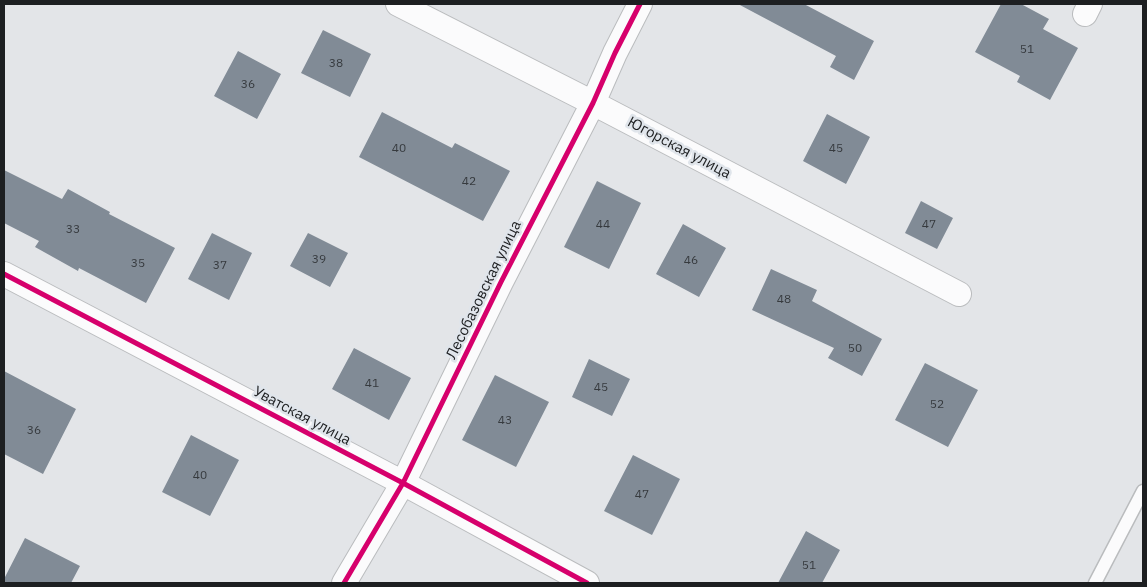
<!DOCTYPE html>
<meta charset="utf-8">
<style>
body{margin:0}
#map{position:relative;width:1147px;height:587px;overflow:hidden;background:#e3e5e8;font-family:"IBM Plex Sans",sans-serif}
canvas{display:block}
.frame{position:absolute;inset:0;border:5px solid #1d1f21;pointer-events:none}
</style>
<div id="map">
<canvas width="1147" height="587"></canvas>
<div class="frame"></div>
</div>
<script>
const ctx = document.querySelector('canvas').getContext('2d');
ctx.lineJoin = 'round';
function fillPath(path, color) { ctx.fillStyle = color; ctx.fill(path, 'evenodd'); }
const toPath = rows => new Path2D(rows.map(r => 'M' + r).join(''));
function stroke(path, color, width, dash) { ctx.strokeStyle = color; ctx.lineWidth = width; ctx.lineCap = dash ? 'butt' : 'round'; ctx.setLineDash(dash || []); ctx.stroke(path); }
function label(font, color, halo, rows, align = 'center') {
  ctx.font = font + ' "IBM Plex Sans",sans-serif'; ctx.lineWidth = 5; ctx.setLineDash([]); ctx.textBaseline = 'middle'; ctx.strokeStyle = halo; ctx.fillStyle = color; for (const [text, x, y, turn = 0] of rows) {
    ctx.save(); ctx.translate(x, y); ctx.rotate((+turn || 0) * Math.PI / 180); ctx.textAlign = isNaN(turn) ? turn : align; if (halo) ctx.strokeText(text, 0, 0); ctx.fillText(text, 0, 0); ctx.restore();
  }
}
const building = toPath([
 [738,4,804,4,874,41,854,80,830,67,836,56],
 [1001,4,1021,4,1049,19,1043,29,1078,48,1050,100,1017,82,1020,76,975,52],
 [323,30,371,54,350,97,301,73],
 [238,51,281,74,257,119,214,96],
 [382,112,452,148,455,143,510,171,483,221,359,157],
 [827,114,870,137,846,184,803,161],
 [4,170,62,199,68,189,110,212,109,214,175,248,146,303,79,268,78,271,35,247,39,241,4,223],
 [597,181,641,203,609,269,564,247],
 [921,201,953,218,937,249,905,233],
 [683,224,726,248,699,297,656,274],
 [212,233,252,253,229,300,188,279],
 [308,233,348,253,330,287,290,266],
 [771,269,817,290,812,301,882,339,862,376,828,358,834,348,752,310],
 [354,348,411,378,389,420,332,389],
 [589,359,630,379,612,416,572,397],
 [925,363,978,390,948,447,895,420],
 [4,371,76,409,43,474,4,454],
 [495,375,549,402,516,467,462,440],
 [191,435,239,460,210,516,162,492],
 [633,455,680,479,652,535,604,511],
 [806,531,840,550,822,583,778,583],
 [25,538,80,566,71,583,4,583,4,579]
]);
const service = toPath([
 [1095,583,1143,491]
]);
const minor = toPath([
 [398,4,593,103,959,294],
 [1085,14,1090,4],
 [4,274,403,483,587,583],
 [344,583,403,483,501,282,593,103,615,53,640,4]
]);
const cycleway = toPath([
 [4,274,403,483,587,583],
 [344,583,403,483,501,282,593,103,615,53,640,4]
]);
const numberNames = [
 ["51",1027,50],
 ["38",336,64],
 ["36",248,85],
 ["40",399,149],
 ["45",836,149],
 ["42",469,182],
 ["44",603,225],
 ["47",929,225],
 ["33",73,230],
 ["39",319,260],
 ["46",691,261],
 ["35",138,264],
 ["37",220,266],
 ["48",784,300],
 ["50",855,349],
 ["41",372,384],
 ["45",601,388],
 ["52",937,405],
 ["43",505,421],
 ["36",34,431],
 ["40",200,476],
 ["47",642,495],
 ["51",809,566]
];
const streetNames = [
 ["Югорская улица",679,148,28],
 ["Лесобазовская улица",484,290,-64],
 ["Уватская улица",302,416,28]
];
fillPath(building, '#818b96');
stroke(service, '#babcbe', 15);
stroke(minor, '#babcbe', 26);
stroke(service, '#fbfbfc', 12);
stroke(minor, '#fbfbfc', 24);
stroke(cycleway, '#d6006c', 5);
label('12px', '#363a3e', null, numberNames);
label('15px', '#1d1f21', '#e0e5eb', streetNames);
</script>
